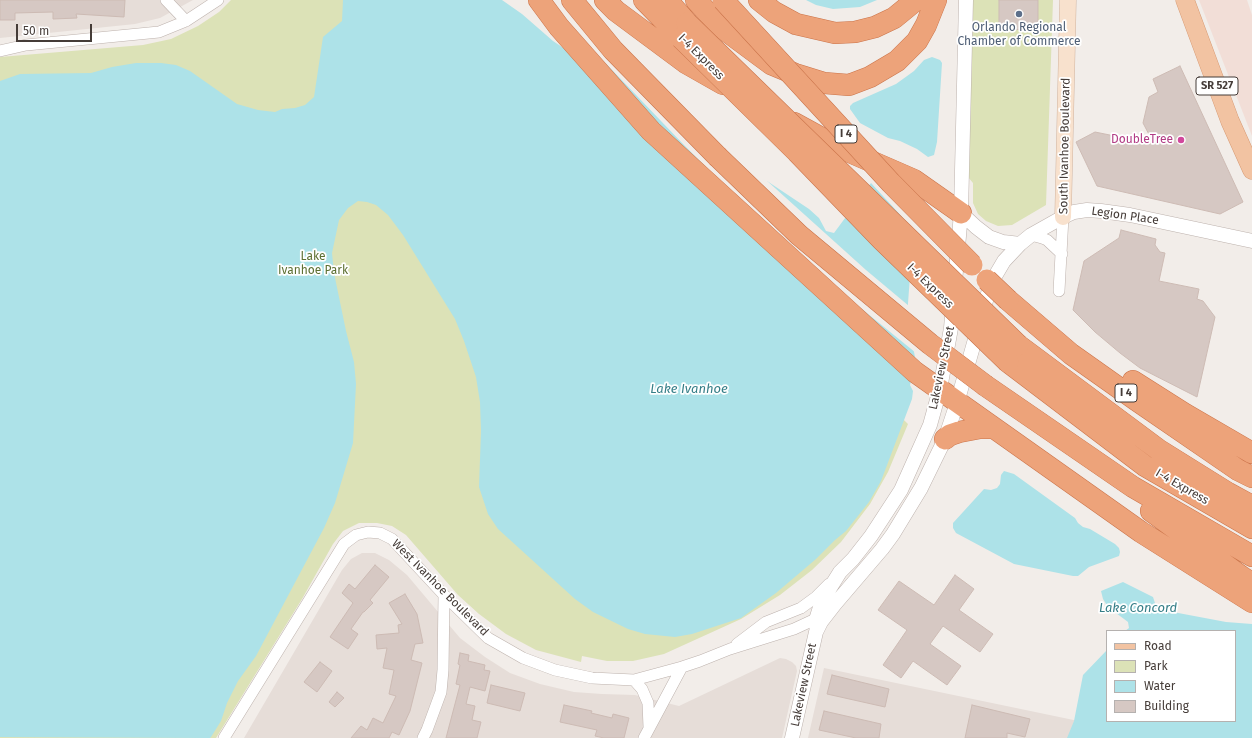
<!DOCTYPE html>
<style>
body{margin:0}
#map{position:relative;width:1252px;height:738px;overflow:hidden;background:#f2ede9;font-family:"Fira Sans",sans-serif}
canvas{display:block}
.legend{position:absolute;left:1106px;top:630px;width:130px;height:92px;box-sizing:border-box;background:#fff;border:1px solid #b5b1af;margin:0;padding:5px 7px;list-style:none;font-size:12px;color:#453c38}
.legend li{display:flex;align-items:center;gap:8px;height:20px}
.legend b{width:20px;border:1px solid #b5b1af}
.scale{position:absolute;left:16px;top:24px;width:76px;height:18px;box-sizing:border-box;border:2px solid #453c38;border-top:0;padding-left:5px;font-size:12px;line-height:14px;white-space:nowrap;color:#453c38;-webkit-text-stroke:3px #fff;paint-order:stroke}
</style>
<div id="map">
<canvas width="1252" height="738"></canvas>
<ul class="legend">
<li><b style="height:5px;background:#f2c3a2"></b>Road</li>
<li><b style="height:11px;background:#dce2b7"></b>Park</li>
<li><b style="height:11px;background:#ade2e8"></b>Water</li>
<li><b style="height:11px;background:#d6c8c3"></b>Building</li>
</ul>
<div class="scale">50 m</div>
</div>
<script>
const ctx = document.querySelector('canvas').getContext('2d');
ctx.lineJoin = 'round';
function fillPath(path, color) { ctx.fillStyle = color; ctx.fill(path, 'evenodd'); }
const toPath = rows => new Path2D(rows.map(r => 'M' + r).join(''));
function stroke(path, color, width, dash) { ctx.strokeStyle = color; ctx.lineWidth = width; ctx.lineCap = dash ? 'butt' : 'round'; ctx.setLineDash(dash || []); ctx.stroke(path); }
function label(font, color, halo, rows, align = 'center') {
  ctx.font = font + ' "Fira Sans",sans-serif'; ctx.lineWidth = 3.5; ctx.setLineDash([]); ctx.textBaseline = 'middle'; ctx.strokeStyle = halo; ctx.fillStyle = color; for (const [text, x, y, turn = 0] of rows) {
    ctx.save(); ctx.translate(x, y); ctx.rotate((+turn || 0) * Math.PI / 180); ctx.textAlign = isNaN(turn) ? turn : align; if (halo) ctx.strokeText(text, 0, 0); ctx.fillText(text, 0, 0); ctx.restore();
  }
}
const residential = toPath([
 [0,0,193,0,160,18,135,24,0,38],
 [362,553,375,553,389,560,407,575,460,638,485,657,510,673,540,684,574,692,602,694,635,695,679,706,780,658,786,659,792,662,796,666,797,671,782,738,244,738,342,570,351,559],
 [824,668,1160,738,808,738]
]);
const commercial = toPath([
 [1199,0,1247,0,1252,15,1252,136]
]);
const green = toPath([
 [231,0,475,0,908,424,888,472,870,504,841,542,812,570,780,595,741,619,664,654,633,661,607,661,582,656,581,662,536,650,506,634,479,614,458,595,406,535,392,526,377,523,359,523,343,531,333,544,302,599,216,738,0,738,0,57,143,45,171,39,198,26,219,12],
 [970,0,1053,0,1046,205,1012,225,998,226,986,221,978,214,973,203,973,183,968,177]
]);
const water = toPath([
 [343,0,502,0,522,14,553,41,565,49,591,48,684,145,711,172,727,178,751,183,767,181,809,209,819,218,826,231,834,233,871,183,907,222,910,276,907,317,916,362,910,385,913,391,912,399,881,481,869,502,846,531,835,540,816,559,776,593,741,618,692,634,675,637,645,634,628,629,593,612,575,599,498,529,488,514,479,487,481,431,480,402,476,377,464,341,455,319,403,235,388,215,376,205,367,202,358,201,348,208,339,220,332,253,334,273,346,331,354,362,356,384,353,443,335,503,324,528,256,656,238,681,227,703,221,721,211,737,210,738,0,737,0,81,20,74,91,73,112,67,136,63,161,63,176,65,190,71,237,104,258,110,275,112,282,109,295,108,305,105,314,97,323,37,342,21],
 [806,0,877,0,860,7,833,9,816,5],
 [932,57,940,60,942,63,937,142,934,155,928,157,917,149,900,141,888,138,860,123,850,109,850,106,853,103,896,84,914,71,924,60],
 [1004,471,1014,474,1075,518,1078,523,1083,527,1090,529,1115,544,1119,548,1120,552,1119,556,1089,567,1078,576,1073,576,1014,564,956,533,953,528,953,523,984,489,991,490,997,488,1000,484,1001,475],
 [1123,582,1153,597,1157,609,1226,622,1252,624,1252,738,1067,738,1074,721,1083,675,1107,650,1107,721,1235,721,1235,631,1125,631,1129,628,1128,622,1108,607,1103,599,1101,591]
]);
const pier = toPath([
 [713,170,728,176,751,181,765,179,866,270,909,306,909,317,916,353,841,292,712,173],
 [870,181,872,181,891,202,908,221,909,224]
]);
const building = toPath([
 [0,0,125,0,124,17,76,14,77,18,53,19,53,12,15,13,15,20,0,20,0,0],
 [999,0,1038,0,1038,30,999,29,999,0],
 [1180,66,1243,202,1220,214,1097,186,1076,142,1095,132,1154,144,1143,123,1149,97,1158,92,1153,79,1180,66],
 [1121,230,1156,239,1155,245,1160,252,1165,253,1159,281,1199,289,1197,299,1203,301,1215,317,1197,397,1140,368,1120,353,1095,332,1073,310,1084,261,1119,238,1121,230],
 [375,565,389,577,370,600,373,603,364,612,363,612,351,629,358,634,348,649,330,637,353,603,342,593,349,584,355,589,375,565],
 [955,575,974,589,959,610,993,634,980,652,943,626,930,644,961,666,947,685,913,661,901,678,883,665,907,630,878,610,899,581,934,605,955,575],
 [405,594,417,614,423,643,415,644,411,660,422,663,410,711,399,735,392,732,389,738,351,738,361,726,367,730,373,718,383,723,396,696,389,694,394,670,383,668,387,648,377,649,376,635,399,633,398,625,402,624,389,603,405,594],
 [460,653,469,655,468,661,485,665,484,670,490,671,485,691,470,687,466,704,475,706,472,720,481,722,477,738,446,738,460,685,456,684,460,665,458,664,460,653],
 [320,662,332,671,317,692,304,682,320,662],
 [832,675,889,689,885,707,827,694,832,675],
 [491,685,525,693,520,711,487,703,491,685],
 [337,692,344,698,335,707,329,702,337,692],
 [564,705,592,711,591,713,612,718,613,714,629,718,624,738,604,738,595,736,597,730,560,722,564,705],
 [972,705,1030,719,1025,737,1007,733,1007,738,965,738,972,705],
 [824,711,881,724,879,738,856,738,819,730,824,711]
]);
const minor = toPath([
 [166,0,186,21],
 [0,51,26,45,159,32,186,21,218,0],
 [1031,235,1042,238,1047,240,1062,254],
 [1059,291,1063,217],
 [737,644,766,622,801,608,816,597,829,584],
 [634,680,642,689,648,703,649,727],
 [224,738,344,544,356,535,368,532,380,533,392,539,444,595,488,638,523,658,555,670,592,678,634,680,682,667,700,661,730,649,794,629,822,616],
 [423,738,427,730,441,692,443,670,444,595],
 [644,738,682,667]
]);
const tertiary = toPath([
 [961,213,976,227,989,237,1003,242,1020,244],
 [816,626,816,620,820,607,830,588,840,572,853,559,871,536,901,490,930,425,940,389,951,328,961,213,966,0],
 [792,738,816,632,821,622,835,604,882,549,893,534,921,488,945,439,957,403,991,283,1004,261,1020,244,1031,235,1063,217,1074,212,1087,210,1101,211,1130,215,1252,241]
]);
const secondary = toPath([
 [1063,217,1068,0]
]);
const primary = toPath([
 [1185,0,1230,121,1252,170]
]);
const motorway = toPath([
 [539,0,559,27,651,131,915,372,1141,532,1252,602],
 [572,0,613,50,717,156],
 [605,0,616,11,686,63,723,84],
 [644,0,681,38],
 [667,0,687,23],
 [696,0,721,27,771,64,795,74,824,83,849,85,870,77,897,61,917,41,926,25,936,0],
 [759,0,774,12,796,24,835,33,855,32,875,27,894,18,916,0],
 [794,123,836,146,914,180,961,213],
 [1008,300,1071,354,1136,400,1238,470,1252,477],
 [1018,345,1159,450,1228,493,1252,506],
 [1008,362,1145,466,1252,528],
 [1133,381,1185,414,1252,453],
 [986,386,1133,487,1252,556],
 [945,439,950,435,959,432,980,428,994,428],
 [1151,511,1242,577,1252,583]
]);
const motorwayBridge = toPath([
 [723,0,891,183,972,265],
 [687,23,1018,345],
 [681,38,797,152,882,240,1008,362],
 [717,156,799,235,930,344,986,386],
 [987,280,1008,300]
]);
const markers = [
 [1019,14,4,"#5c6f8a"],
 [1181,140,4,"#d1479c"]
];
const shields = [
 [1217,86,42],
 [846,134,22],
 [1126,393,22]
];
const shieldNames = [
 ["SR 527",1217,86],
 ["I 4",846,134],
 ["I 4",1126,393]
];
const serviceNames = [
 ["Orlando Regional",1019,28],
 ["Chamber of Commerce",1019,42]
];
const streetNames = [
 ["I-4 Express",701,57,45],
 ["South Ivanhoe Boulevard",1065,146,-89],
 ["Legion Place",1125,216,8],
 ["I-4 Express",930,286,44],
 ["Lakeview Street",942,368,-78],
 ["I-4 Express",1182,487,30],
 ["West Ivanhoe Boulevard",440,588,45],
 ["Lakeview Street",804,685,-78]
];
const hotelNames = [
 ["DoubleTree",1173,140]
];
const parkNames = [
 ["Lake",313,257],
 ["Ivanhoe Park",313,271]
];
const waterNames = [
 ["Lake Ivanhoe",689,389],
 ["Lake Concord",1138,608]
];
fillPath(residential, '#e6ddd8');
fillPath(commercial, '#f2ded7');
fillPath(green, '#dce2b7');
fillPath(water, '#ade2e8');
fillPath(pier, '#f2ede9');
fillPath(building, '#d6c8c3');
stroke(building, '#cdbbb4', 1);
stroke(minor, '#bdb2ad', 12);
stroke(tertiary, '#bdb2ad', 15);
stroke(secondary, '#d0b4a0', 17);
stroke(primary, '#d69a74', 19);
stroke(motorway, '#cb744a', 22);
stroke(minor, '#fff', 11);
stroke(tertiary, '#fff', 14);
stroke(secondary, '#f8e1cd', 16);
stroke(primary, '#f2c3a2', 18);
stroke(motorway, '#eda37a', 21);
stroke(motorwayBridge, '#cb744a', 22, []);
stroke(motorwayBridge, '#eda37a', 21);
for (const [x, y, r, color] of markers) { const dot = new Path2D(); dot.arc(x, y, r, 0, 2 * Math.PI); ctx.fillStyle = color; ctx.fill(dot); stroke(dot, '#fff', 1.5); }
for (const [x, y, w] of shields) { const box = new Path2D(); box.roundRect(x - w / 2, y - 9, w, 18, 3); ctx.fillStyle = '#fff'; ctx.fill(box); stroke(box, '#453c38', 1); }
label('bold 11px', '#453c38', null, shieldNames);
label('12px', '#4e5e75', '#fff', serviceNames);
label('12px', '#453c38', '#fff', streetNames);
label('12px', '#b23c85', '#fff', hotelNames, 'right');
label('12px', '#5d7032', '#fff', parkNames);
label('italic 13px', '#357e87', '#fff', waterNames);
</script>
